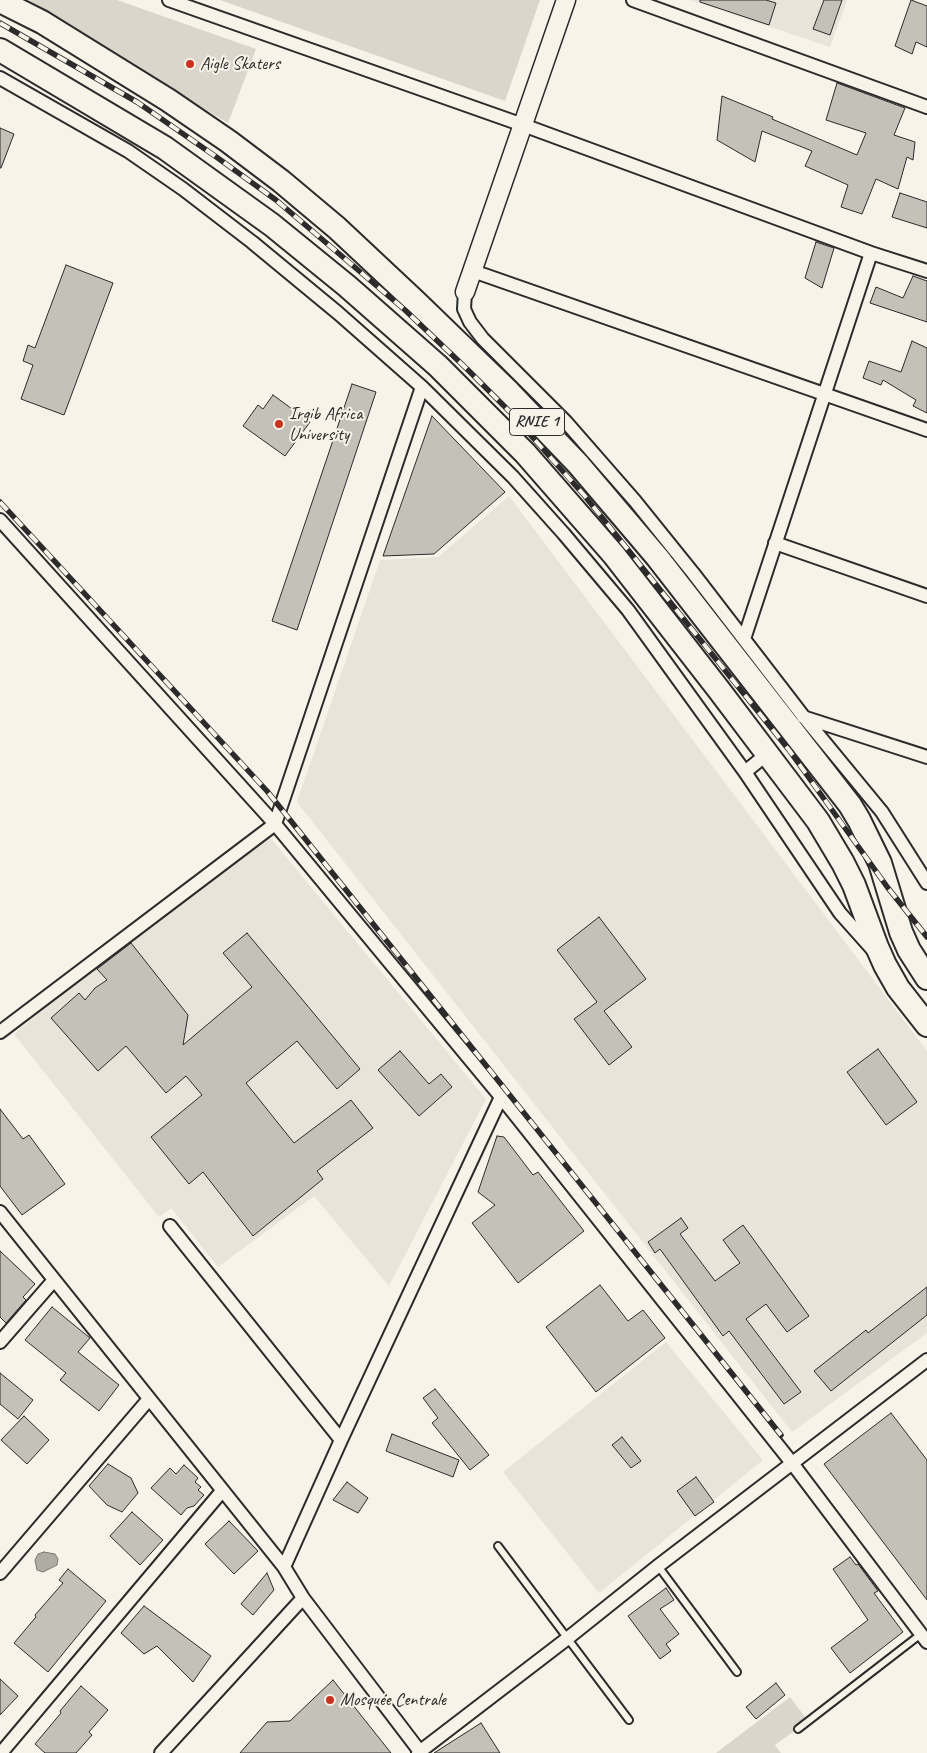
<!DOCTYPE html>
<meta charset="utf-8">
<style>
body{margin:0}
canvas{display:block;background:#f7f3e8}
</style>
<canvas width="927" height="1753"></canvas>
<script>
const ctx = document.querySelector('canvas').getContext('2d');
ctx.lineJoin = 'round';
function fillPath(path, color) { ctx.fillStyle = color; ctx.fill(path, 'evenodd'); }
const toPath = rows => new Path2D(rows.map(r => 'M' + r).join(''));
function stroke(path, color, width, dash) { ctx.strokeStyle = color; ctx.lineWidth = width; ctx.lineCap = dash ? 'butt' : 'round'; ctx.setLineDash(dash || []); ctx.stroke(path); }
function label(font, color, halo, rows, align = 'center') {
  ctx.font = font + ' Caveat,sans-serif'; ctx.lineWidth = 4; ctx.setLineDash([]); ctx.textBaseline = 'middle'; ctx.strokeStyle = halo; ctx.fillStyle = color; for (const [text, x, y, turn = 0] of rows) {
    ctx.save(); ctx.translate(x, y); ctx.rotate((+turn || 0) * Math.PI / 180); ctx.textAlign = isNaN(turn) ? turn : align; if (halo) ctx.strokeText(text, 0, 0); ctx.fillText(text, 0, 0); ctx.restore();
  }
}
const built = toPath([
 [690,0,847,0,830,47],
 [509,496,927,1051,927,1333,792,1432,297,802,380,560,438,557],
 [263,829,486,1099,389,1286,314,1196,218,1267,171,1208,159,1217,14,1034],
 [666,1342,763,1460,599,1593,503,1472]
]);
const green = toPath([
 [24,0,117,0,256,49,228,123,153,79,71,26],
 [220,0,540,0,505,101],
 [790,1697,808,1721,775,1745,781,1753,716,1753]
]);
const water = toPath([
 [44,1552,55,1554,58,1559,57,1565,43,1572,37,1570,35,1560,38,1554,44,1552]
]);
const building = toPath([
 [700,0,766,0,776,3,769,25,700,2,700,0],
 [824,0,842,0,830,35,813,29,824,0],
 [911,0,927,6,927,47,916,42,912,54,895,46,911,0],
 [837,83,905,108,894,135,915,142,913,160,907,157,898,189,876,179,862,214,841,207,848,185,805,166,812,151,762,131,755,162,717,140,722,96,773,117,772,119,857,155,866,133,826,120,837,83],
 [0,128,14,134,1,168,0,168,0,128],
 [900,193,927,202,927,228,892,217,900,193],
 [816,242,834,248,822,288,805,278,816,242],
 [66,265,113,283,64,415,21,399,33,365,23,361,28,345,35,348,66,265],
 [913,276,927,281,927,322,870,303,876,287,903,298,913,276],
 [912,341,927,348,927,413,913,406,916,400,883,380,881,385,863,378,869,361,901,372,912,341],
 [352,384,376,392,297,630,272,621,352,384],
 [273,395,310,422,285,456,243,426,258,405,263,409,273,395],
 [432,416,505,492,434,554,383,556,432,416],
 [599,917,646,979,604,1011,632,1047,609,1065,574,1019,597,1002,557,950,599,917],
 [247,933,360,1069,337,1089,297,1041,246,1083,294,1143,351,1100,373,1128,317,1171,323,1179,253,1236,203,1172,189,1184,151,1137,202,1095,186,1076,166,1093,126,1046,98,1071,51,1018,79,993,85,1000,95,988,107,980,97,969,131,943,188,1015,183,1045,252,987,223,953,247,933],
 [878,1049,917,1102,886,1125,847,1072,878,1049],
 [400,1051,429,1084,441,1074,452,1087,419,1116,378,1070,400,1051],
 [0,1109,23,1139,29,1135,65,1184,22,1215,0,1186,0,1109],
 [497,1136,504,1137,533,1175,538,1172,584,1231,518,1283,472,1223,495,1205,478,1192,497,1136],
 [681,1218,688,1228,680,1234,715,1281,740,1263,723,1240,743,1225,809,1316,787,1332,766,1304,746,1319,801,1392,784,1404,729,1331,723,1336,660,1249,655,1253,648,1242,681,1218],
 [0,1251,35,1284,23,1297,26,1300,6,1323,0,1317,0,1251],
 [600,1285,628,1321,643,1310,665,1338,596,1392,546,1327,600,1285],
 [927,1287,927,1315,831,1391,814,1371,866,1330,868,1333,927,1287],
 [52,1307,90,1338,78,1352,119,1385,99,1411,60,1380,66,1373,25,1340,52,1307],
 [0,1373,33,1400,18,1419,0,1404,0,1373],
 [435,1389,489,1455,470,1470,432,1423,438,1418,423,1398,435,1389],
 [891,1413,927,1460,927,1600,824,1464,891,1413],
 [24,1416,49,1440,27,1464,1,1440,24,1416],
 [392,1434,459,1460,453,1477,386,1451,392,1434],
 [622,1437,641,1461,631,1468,612,1445,622,1437],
 [108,1464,131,1478,138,1493,122,1512,107,1505,89,1486,108,1464],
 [184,1465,198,1478,195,1482,201,1487,198,1490,204,1495,194,1506,187,1508,181,1515,151,1488,170,1468,176,1474,184,1465],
 [696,1477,714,1502,695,1516,677,1491,696,1477],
 [347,1482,368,1498,358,1513,333,1500,347,1482],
 [132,1512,163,1540,140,1565,110,1536,132,1512],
 [229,1521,258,1551,234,1574,205,1544,229,1521],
 [850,1557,856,1565,858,1564,878,1591,874,1593,903,1632,850,1673,831,1648,868,1620,833,1569,850,1557],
 [68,1569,106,1601,48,1672,14,1643,36,1617,35,1615,63,1583,59,1580,68,1569],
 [267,1573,274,1590,253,1615,241,1604,267,1573],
 [666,1588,674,1600,660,1609,679,1634,666,1644,671,1651,660,1659,628,1616,666,1588],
 [144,1606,211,1656,193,1682,157,1646,144,1654,121,1633,144,1606],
 [0,1679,18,1696,0,1715,0,1679],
 [333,1680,391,1753,240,1753,267,1722,290,1721,333,1680],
 [776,1683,785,1695,756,1719,746,1707,776,1683],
 [81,1686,108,1710,89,1732,92,1735,76,1753,45,1753,35,1744,61,1713,60,1711,81,1686],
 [481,1723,500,1753,434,1753,481,1723]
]);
const lane = toPath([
 [498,1546,629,1720],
 [658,1566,737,1672],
 [798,1729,921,1634]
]);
const street = toPath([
 [169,0,523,125,871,253,927,271],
 [633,0,927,107],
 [0,78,128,151,183,189,252,242,338,313,422,387,513,477,564,534,628,610,745,772,840,913,873,950],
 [473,271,927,430],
 [465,292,464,309,470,322,483,339,566,422,635,501,693,573,803,716,882,812,927,883],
 [0,520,275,824,501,1097,792,1463,927,1642],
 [775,543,927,596],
 [744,639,871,253],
 [803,717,927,757],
 [745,772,767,754],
 [0,1032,275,824,422,387],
 [0,1212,284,1567,303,1598,421,1753],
 [170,1226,341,1440],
 [0,1342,54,1280],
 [284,1567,341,1440,501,1097],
 [0,1573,149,1399],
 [1,1753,222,1491],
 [161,1753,303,1598],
 [418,1753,568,1638,658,1566,927,1360]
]);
const secondary = toPath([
 [465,292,566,0]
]);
const highway = toPath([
 [0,1,42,22,168,100,228,141,281,181,337,228,416,302,509,392,578,464,657,557,850,805,859,820,880,863,901,932,909,950,927,978],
 [0,50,165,148,272,225,347,286,438,366,525,453,614,555,719,690,818,821,843,863,854,885,877,947,885,965,898,988,927,1025]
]);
const rail = toPath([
 [0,23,137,102,215,156,276,200,405,310,468,370,510,412,584,495,789,750,888,888,927,937],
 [0,502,267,791,781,1435]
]);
const markers = [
 [190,64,5,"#c8321e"],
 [279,424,5,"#c8321e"],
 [330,1700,5,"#c8321e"]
];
const shields = [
 [537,422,55]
];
const shieldNames = [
 ["RNIE 1",537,422]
];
const poiNames = [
 ["Aigle Skaters",200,64],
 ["Irgib Africa",289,414],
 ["University",289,435],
 ["Mosquée Centrale",340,1700]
];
fillPath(built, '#e8e4da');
fillPath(green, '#dad6cc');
fillPath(water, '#afaca4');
stroke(water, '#7a7874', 1);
fillPath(building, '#c4c1b9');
stroke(building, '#2b2b2b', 1);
stroke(lane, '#2b2b2b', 10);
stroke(street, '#2b2b2b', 16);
stroke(secondary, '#2b2b2b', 21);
stroke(highway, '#2b2b2b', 26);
stroke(lane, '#f7f3e8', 6);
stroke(street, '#f7f3e8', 12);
stroke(secondary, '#f7f3e8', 18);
stroke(highway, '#f7f3e8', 22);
stroke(rail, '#2b2b2b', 5.5);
stroke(rail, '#f7f3e8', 4, [11]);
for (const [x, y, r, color] of markers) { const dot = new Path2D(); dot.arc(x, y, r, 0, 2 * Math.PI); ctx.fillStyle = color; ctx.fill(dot); stroke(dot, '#f7f3e8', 2); }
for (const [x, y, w] of shields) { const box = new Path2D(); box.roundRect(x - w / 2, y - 13.5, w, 27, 4); ctx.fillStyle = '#f7f3e8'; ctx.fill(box); stroke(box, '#2b2b2b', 1); }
label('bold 16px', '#2b2b2b', null, shieldNames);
label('18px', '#2b2b2b', '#f7f3e8', poiNames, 'left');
</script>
